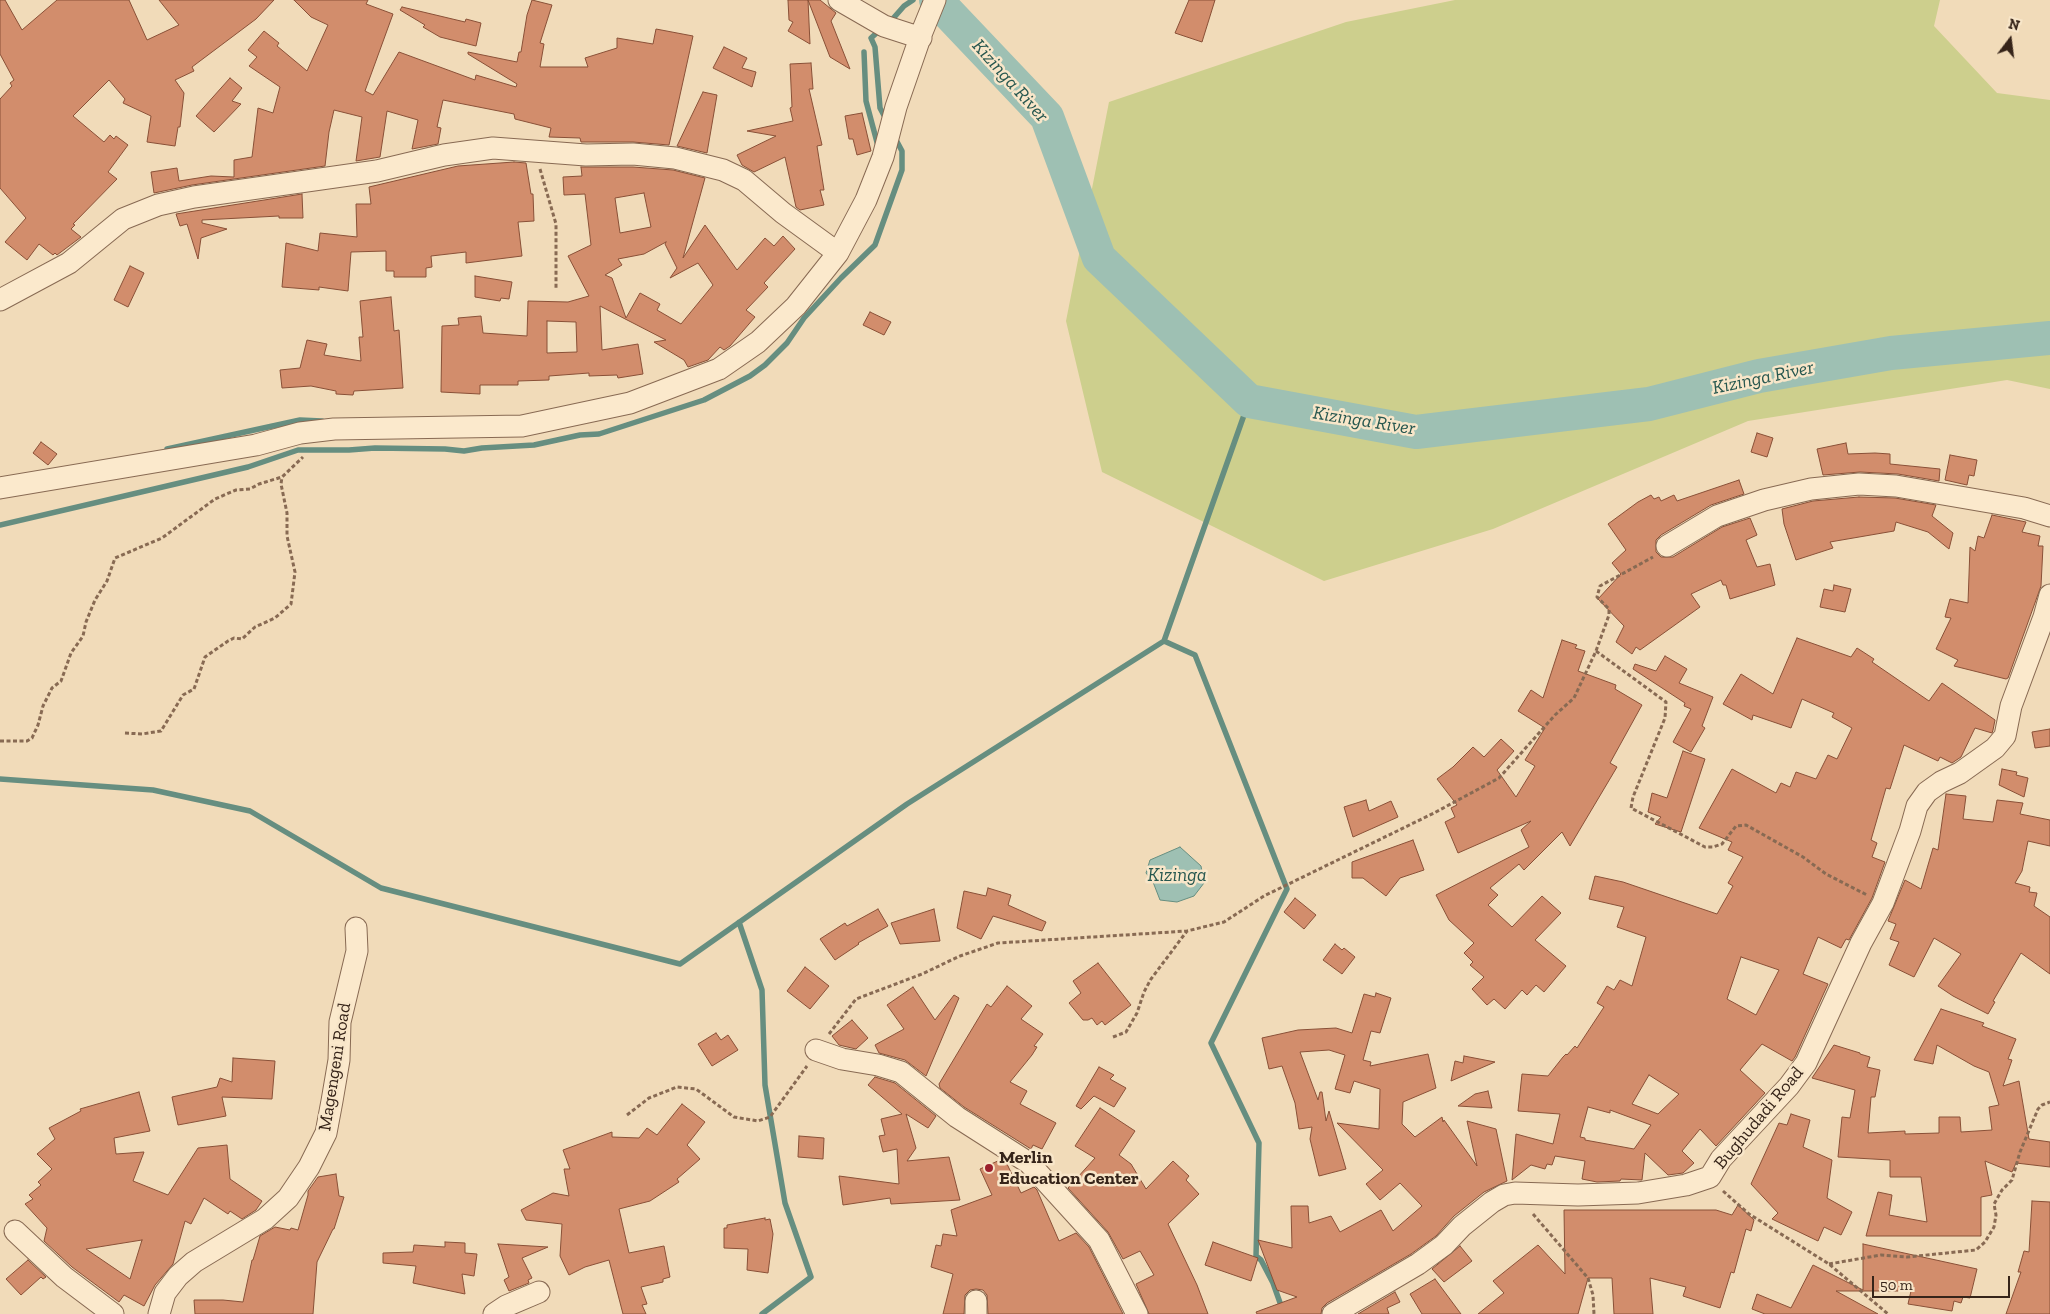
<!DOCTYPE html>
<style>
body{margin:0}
#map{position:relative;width:2050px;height:1314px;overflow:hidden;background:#f1dbb9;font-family:"Zilla Slab",serif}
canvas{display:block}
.north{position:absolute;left:1985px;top:15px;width:50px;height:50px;-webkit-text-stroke:4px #f8e6c9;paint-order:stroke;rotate:15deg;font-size:14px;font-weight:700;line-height:20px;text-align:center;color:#362419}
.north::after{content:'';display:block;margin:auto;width:18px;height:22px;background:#362419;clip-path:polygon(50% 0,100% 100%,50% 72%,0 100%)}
.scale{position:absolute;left:1872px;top:1276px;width:138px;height:22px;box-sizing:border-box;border:2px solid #362419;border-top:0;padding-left:6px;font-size:15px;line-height:18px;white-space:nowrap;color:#362419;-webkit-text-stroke:4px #f8e6c9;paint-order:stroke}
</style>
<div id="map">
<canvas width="2050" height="1314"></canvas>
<div class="north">N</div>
<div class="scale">50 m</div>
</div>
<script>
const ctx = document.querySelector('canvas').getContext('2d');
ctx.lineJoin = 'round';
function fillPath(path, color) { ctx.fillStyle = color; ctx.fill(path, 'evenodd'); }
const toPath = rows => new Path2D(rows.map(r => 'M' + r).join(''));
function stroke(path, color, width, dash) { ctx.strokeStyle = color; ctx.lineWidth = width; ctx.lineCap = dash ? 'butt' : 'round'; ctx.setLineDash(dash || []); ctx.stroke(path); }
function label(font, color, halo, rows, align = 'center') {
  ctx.font = font + ' "Zilla Slab",serif'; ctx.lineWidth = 5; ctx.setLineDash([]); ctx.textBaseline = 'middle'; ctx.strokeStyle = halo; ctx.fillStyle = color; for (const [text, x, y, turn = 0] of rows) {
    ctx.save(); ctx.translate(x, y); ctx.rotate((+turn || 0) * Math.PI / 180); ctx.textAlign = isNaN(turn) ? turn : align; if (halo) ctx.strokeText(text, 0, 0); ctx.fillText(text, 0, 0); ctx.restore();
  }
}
const green = toPath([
 [1455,0,1940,0,1934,26,1997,93,2050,100,2050,389,2007,380,1748,421,1493,529,1324,581,1102,472,1066,321,1109,102,1346,22]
]);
const water = toPath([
 [1180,847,1201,866,1204,883,1194,896,1177,902,1160,900,1153,882,1146,873,1150,860,1180,847]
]);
const stream = toPath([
 [890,22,904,6,913,0],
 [881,29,871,38,875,47,880,108,887,121],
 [864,52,866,101,878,146],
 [167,449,300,420,322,421],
 [0,525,248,467,298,450,349,450,375,448,445,449,464,451,482,448,534,445,580,435,599,434,704,400,750,376,765,365,787,343,804,318,841,278,875,245,902,170,902,151,895,138],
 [1164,641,1195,655,1287,889,1211,1043,1259,1143,1256,1256,1261,1260,1273,1283,1284,1314],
 [0,779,153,790,250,811,381,888,680,964,907,804,1164,641,1249,401],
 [739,922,762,990,765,1085,785,1203,811,1277,762,1314]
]);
const river = toPath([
 [936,0,1047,117,1099,258,1249,401,1416,432,1649,404,1759,376,1891,353,2050,338]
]);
const building = toPath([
 [0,0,5,0,22,30,57,0,129,0,147,40,179,25,159,0,274,0,256,19,192,67,194,71,175,80,184,93,180,127,178,127,175,146,147,142,151,116,123,103,125,99,109,80,73,116,104,142,110,135,114,139,116,136,128,145,108,172,117,179,73,224,75,225,71,229,81,237,57,255,55,253,53,255,39,244,27,260,5,242,26,218,0,188,0,99,12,86,10,83,14,80,0,54,0,0],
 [294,0,368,0,366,4,393,14,365,91,373,95,399,52,475,80,476,75,516,87,517,84,468,54,468,52,517,62,519,52,521,52,527,15,532,0,552,5,540,43,544,44,540,67,588,67,585,58,617,48,617,38,653,44,656,29,693,36,669,145,633,142,581,142,580,138,549,137,551,128,515,119,514,114,443,100,437,127,441,128,438,144,412,149,418,120,387,111,380,157,356,161,362,117,334,110,329,132,325,166,192,185,154,193,151,172,177,168,179,181,211,176,234,177,234,160,252,157,258,108,273,113,280,87,249,66,257,57,248,50,264,31,279,43,277,46,307,71,328,25,311,17,294,0],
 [788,0,808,0,810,44,788,31,793,22,789,20,788,0],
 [808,0,820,0,836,13,831,21,850,69,830,57,808,0],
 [1189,0,1215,0,1202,42,1175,33,1189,0],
 [402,7,465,22,466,19,481,23,476,46,440,37,423,27,425,25,400,10,402,7],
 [724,47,747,58,742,68,756,72,752,87,713,68,724,47],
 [811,63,813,89,809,89,822,145,817,146,824,190,820,190,824,205,800,210,796,207,785,157,754,172,742,165,737,155,776,136,747,131,793,121,790,108,792,107,790,64,811,63],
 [230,78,242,88,232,101,241,104,214,132,196,116,230,78],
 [703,92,717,95,707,153,677,146,703,92],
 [862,113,871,151,857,155,853,139,849,139,845,116,862,113],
 [514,162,526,163,531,194,533,194,534,221,518,222,522,256,466,263,466,252,431,256,432,267,426,268,426,277,394,277,394,271,386,271,386,251,351,252,348,291,319,287,319,290,282,287,286,243,318,251,320,233,357,237,356,204,371,204,369,187,458,166,514,162],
 [581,167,633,167,673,170,705,178,683,258,705,225,737,270,765,238,774,246,783,236,795,249,764,283,768,287,746,310,755,317,730,346,724,350,720,347,708,360,688,367,684,360,654,342,666,340,600,306,602,350,638,344,643,374,618,378,617,375,589,376,589,373,549,376,549,380,518,381,518,385,480,385,480,394,441,392,442,326,459,325,458,318,481,316,483,333,527,336,528,301,568,302,589,296,568,256,591,245,585,194,564,195,563,177,582,176,581,167],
 [644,193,651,227,620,233,615,198,644,193],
 [666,242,665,244,677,268,670,278,698,263,713,285,681,324,657,310,660,304,640,293,626,318,612,278,605,275,622,265,618,259,644,254,666,242],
 [547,321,576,322,577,352,547,353,547,321],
 [302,194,303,218,279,218,279,216,202,220,202,223,227,229,201,238,198,259,187,224,180,226,176,214,302,194],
 [130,266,144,273,128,307,114,300,130,266],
 [475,276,512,282,509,299,501,298,500,301,475,297,475,276],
 [391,297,394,331,399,330,403,388,354,391,353,395,336,394,336,391,311,386,282,388,280,370,300,368,307,340,327,344,324,355,361,361,359,337,363,337,360,301,391,297],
 [870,312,891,322,884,335,863,325,870,312],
 [1757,433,1773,438,1767,457,1751,452,1757,433],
 [41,442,57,454,48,465,33,453,41,442],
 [1846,443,1848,454,1875,453,1890,454,1890,464,1940,469,1939,481,1898,474,1860,472,1823,475,1817,449,1846,443],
 [1950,455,1977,460,1974,476,1969,475,1967,485,1945,480,1950,455],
 [1739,480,1744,494,1711,505,1661,535,1656,540,1656,552,1661,557,1673,557,1722,527,1750,518,1757,535,1746,540,1757,567,1770,564,1775,585,1730,599,1726,585,1723,585,1721,580,1691,594,1700,607,1640,650,1636,647,1632,654,1616,642,1624,626,1598,599,1621,574,1612,563,1626,550,1608,524,1638,502,1651,495,1654,499,1659,497,1661,501,1674,495,1677,501,1739,480],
 [1859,497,1895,498,1936,505,1932,516,1953,533,1949,549,1928,532,1896,522,1894,531,1830,542,1833,548,1796,560,1784,524,1782,509,1813,501,1859,497],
 [1992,515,2026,522,2022,532,2040,536,2038,546,2043,546,2041,586,2008,678,2006,679,1954,666,1958,660,1936,649,1951,618,1945,617,1950,599,1968,603,1970,547,1975,551,1978,536,1984,538,1992,515],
 [1834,585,1851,589,1845,612,1820,607,1824,589,1833,591,1834,585],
 [1797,638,1851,657,1857,648,1874,659,1872,662,1929,701,1942,683,1995,720,1993,730,1992,733,1975,728,1961,757,1952,763,1940,757,1938,761,1904,745,1890,789,1886,788,1871,840,1877,843,1872,857,1885,862,1872,898,1849,940,1846,939,1841,948,1818,937,1803,974,1828,984,1795,1057,1792,1061,1762,1044,1740,1070,1765,1093,1716,1146,1700,1129,1682,1151,1694,1163,1683,1173,1668,1175,1645,1153,1642,1180,1621,1179,1620,1181,1597,1182,1582,1179,1585,1161,1555,1156,1552,1165,1547,1164,1545,1169,1531,1165,1512,1180,1516,1134,1553,1144,1560,1114,1518,1111,1522,1074,1548,1076,1563,1057,1566,1054,1567,1055,1575,1046,1577,1048,1604,1007,1597,1003,1607,986,1614,990,1620,980,1632,986,1646,937,1617,927,1624,907,1589,899,1595,876,1623,882,1717,914,1733,886,1728,883,1743,857,1728,850,1732,842,1699,828,1732,769,1776,793,1781,783,1790,787,1796,772,1816,779,1828,755,1837,759,1852,728,1832,717,1834,713,1802,699,1791,728,1753,715,1752,720,1723,704,1741,674,1773,694,1797,638],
 [1741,957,1779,970,1756,1015,1727,999,1741,957],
 [1649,1075,1679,1094,1658,1114,1632,1104,1649,1075],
 [1588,1107,1610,1113,1610,1110,1651,1125,1634,1149,1585,1140,1585,1138,1580,1137,1588,1107],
 [1562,640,1577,645,1575,648,1585,651,1578,671,1616,685,1615,689,1642,705,1610,763,1617,767,1570,846,1562,832,1524,870,1519,864,1490,888,1498,895,1488,905,1512,927,1542,896,1561,913,1535,940,1566,966,1544,992,1536,985,1527,995,1522,990,1505,1009,1494,999,1487,1005,1472,989,1484,977,1470,965,1473,962,1464,953,1474,943,1449,920,1436,895,1529,847,1521,830,1531,821,1458,853,1445,822,1455,817,1451,808,1457,805,1437,779,1453,767,1473,747,1484,757,1501,739,1514,751,1497,770,1516,797,1535,766,1525,760,1545,728,1518,711,1531,690,1543,698,1562,640],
 [1665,656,1687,669,1679,683,1713,697,1702,726,1705,728,1691,752,1673,742,1691,709,1684,706,1685,703,1633,669,1635,664,1656,671,1665,656],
 [2050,729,2050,746,2035,748,2032,732,2050,729],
 [1683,751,1705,759,1681,832,1655,824,1661,817,1648,812,1652,793,1667,798,1683,751],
 [2002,769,2017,772,2016,775,2028,778,2024,797,1999,785,2002,769],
 [1946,794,1966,796,1963,819,1993,822,1997,800,2023,803,2020,814,2050,820,2050,846,2028,841,2022,871,2015,883,2030,887,2029,892,2037,893,2034,906,2050,917,2050,974,2021,953,1993,1001,1995,1002,1988,1014,1953,996,1938,986,1961,954,1934,938,1914,977,1889,965,1899,942,1890,939,1896,924,1888,921,1905,880,1921,889,1933,848,1938,850,1946,794],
 [1366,800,1369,811,1391,801,1398,817,1353,837,1344,807,1366,800],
 [1413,840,1424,870,1400,878,1386,896,1363,878,1352,878,1352,862,1413,840],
 [988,888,1011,895,1008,905,1046,922,1042,931,993,916,981,939,957,928,964,891,986,896,988,888],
 [1295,898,1316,915,1304,929,1284,912,1295,898],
 [878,909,888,926,858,943,859,944,835,960,820,939,845,923,847,926,878,909],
 [934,909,940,941,900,944,891,923,934,909],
 [1335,944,1342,950,1344,948,1355,957,1342,974,1323,960,1335,944],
 [1098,963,1131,1005,1105,1025,1102,1021,1097,1025,1092,1018,1088,1020,1083,1020,1069,1003,1081,993,1073,981,1098,963],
 [805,967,829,986,810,1009,787,991,805,967],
 [1007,986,1032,1006,1021,1019,1043,1034,1034,1046,1037,1047,1032,1055,1010,1082,1027,1091,1020,1104,1056,1123,1042,1149,1033,1145,1031,1149,964,1107,940,1088,939,1084,987,1004,991,1007,1007,986],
 [913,987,935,1020,954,995,959,998,926,1076,905,1060,879,1053,875,1045,904,1029,887,1005,913,987],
 [1376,993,1391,998,1380,1033,1371,1031,1363,1060,1371,1062,1370,1066,1428,1054,1436,1088,1403,1102,1402,1124,1415,1137,1442,1117,1443,1122,1444,1120,1477,1166,1467,1121,1496,1129,1507,1181,1484,1192,1454,1216,1436,1236,1411,1254,1327,1303,1322,1308,1321,1314,1257,1314,1256,1312,1297,1297,1277,1290,1258,1240,1292,1248,1291,1206,1308,1206,1309,1223,1331,1216,1340,1232,1381,1210,1393,1231,1422,1206,1400,1183,1380,1200,1366,1184,1383,1170,1337,1123,1379,1129,1380,1089,1354,1081,1350,1093,1335,1089,1345,1055,1329,1050,1300,1052,1318,1100,1320,1092,1322,1092,1326,1121,1329,1111,1346,1169,1319,1176,1310,1139,1312,1127,1299,1129,1295,1103,1282,1066,1269,1069,1262,1038,1298,1030,1336,1028,1352,1033,1364,994,1375,997,1376,993],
 [1941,1009,1984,1023,1982,1026,2016,1039,2008,1059,2012,1060,2003,1086,2019,1081,2029,1139,2050,1142,2050,1167,2016,1163,2012,1172,1985,1161,1992,1195,1981,1197,1981,1236,1866,1236,1878,1192,1892,1195,1889,1215,1927,1222,1921,1177,1890,1177,1890,1160,1838,1157,1842,1117,1850,1118,1855,1090,1812,1078,1834,1045,1860,1053,1860,1054,1870,1057,1867,1067,1880,1070,1875,1097,1871,1097,1868,1133,1905,1131,1905,1134,1939,1133,1939,1117,1960,1117,1961,1132,1992,1130,1989,1107,1999,1105,1989,1072,1974,1066,1937,1045,1933,1064,1914,1060,1941,1009],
 [852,1020,868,1038,856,1049,839,1045,832,1036,852,1020],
 [716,1033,721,1040,728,1035,738,1050,712,1066,698,1044,716,1033],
 [1464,1056,1495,1062,1451,1081,1455,1061,1463,1063,1464,1056],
 [233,1058,275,1061,272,1099,222,1097,226,1116,178,1125,172,1097,217,1087,220,1078,232,1082,233,1058],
 [1099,1067,1114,1075,1110,1079,1126,1088,1114,1107,1094,1096,1081,1109,1076,1106,1099,1067],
 [875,1077,895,1083,936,1116,928,1128,906,1114,916,1148,907,1161,949,1157,960,1200,891,1204,890,1198,843,1205,839,1176,899,1184,897,1149,883,1152,879,1136,885,1135,881,1119,902,1114,868,1085,875,1077],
 [1488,1091,1492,1108,1458,1106,1475,1094,1488,1091],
 [139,1092,150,1131,114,1138,116,1154,144,1152,133,1181,168,1195,198,1148,227,1145,230,1179,262,1201,256,1210,242,1219,230,1211,228,1214,204,1198,191,1224,185,1221,173,1264,155,1285,144,1306,124,1295,119,1302,72,1267,44,1241,47,1228,25,1204,33,1199,29,1195,41,1185,38,1182,52,1169,37,1154,55,1139,49,1128,81,1111,80,1109,139,1092],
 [142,1240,130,1279,86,1249,142,1240],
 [682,1104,705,1122,687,1145,700,1159,677,1179,679,1182,650,1201,619,1209,629,1253,664,1246,670,1277,663,1279,663,1282,641,1287,647,1304,642,1305,646,1314,623,1314,609,1260,585,1267,569,1275,560,1256,562,1224,526,1220,521,1210,553,1193,569,1196,564,1169,570,1169,563,1150,612,1132,612,1137,639,1138,647,1128,657,1135,682,1104],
 [1100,1108,1135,1131,1119,1155,1131,1164,1146,1189,1173,1161,1189,1176,1186,1180,1199,1194,1168,1224,1197,1285,1208,1314,1149,1314,1136,1284,1154,1275,1140,1251,1123,1259,1108,1232,1068,1188,1095,1158,1075,1146,1100,1108],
 [1791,1114,1810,1120,1803,1147,1832,1160,1827,1198,1852,1212,1841,1235,1824,1227,1818,1241,1772,1219,1778,1213,1751,1184,1779,1123,1787,1125,1791,1114],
 [799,1136,824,1138,823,1159,798,1157,799,1136],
 [1000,1160,1007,1164,1021,1193,1034,1187,1037,1190,1059,1241,1076,1233,1089,1247,1123,1314,988,1314,987,1295,983,1290,976,1289,970,1290,965,1295,964,1314,943,1314,953,1274,931,1267,936,1245,941,1246,943,1234,957,1236,951,1210,992,1195,980,1169,1000,1160],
 [336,1174,339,1196,344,1197,334,1229,333,1229,317,1262,313,1314,195,1314,194,1300,223,1300,243,1302,252,1260,253,1260,260,1236,275,1227,290,1230,291,1228,298,1230,308,1195,308,1191,318,1177,336,1174],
 [2032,1201,2050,1202,2050,1314,2006,1314,2021,1272,2018,1272,2024,1251,2029,1252,2032,1201],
 [1738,1205,1754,1220,1751,1231,1746,1229,1734,1273,1731,1272,1720,1308,1683,1296,1686,1287,1650,1278,1653,1314,1614,1314,1612,1278,1588,1278,1578,1314,1478,1314,1504,1293,1493,1281,1538,1245,1565,1274,1564,1210,1716,1210,1732,1215,1738,1205],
 [765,1218,765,1220,770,1219,773,1234,768,1273,747,1270,748,1249,724,1248,724,1228,727,1228,727,1225,765,1218],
 [445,1242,465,1243,465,1253,477,1254,474,1276,462,1274,465,1294,413,1283,416,1266,383,1263,383,1253,413,1252,414,1245,445,1247,445,1242],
 [1213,1242,1258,1258,1251,1281,1205,1265,1213,1242],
 [498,1244,548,1247,522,1258,532,1278,528,1280,529,1283,509,1291,504,1280,509,1277,498,1244],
 [1863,1244,1977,1269,1970,1298,1963,1297,1961,1303,1954,1301,1952,1311,1908,1304,1911,1291,1836,1291,1878,1314,1765,1314,1752,1309,1757,1294,1791,1308,1813,1265,1863,1290,1863,1244],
 [1460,1246,1472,1261,1444,1282,1432,1269,1460,1246],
 [28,1260,46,1277,43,1279,41,1277,21,1295,6,1279,28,1260],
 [1435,1279,1461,1314,1422,1314,1410,1294,1435,1279],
 [1395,1292,1400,1302,1387,1308,1389,1314,1358,1314,1395,1292]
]);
const path = toPath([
 [540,169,556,224,556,289],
 [1596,651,1666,702,1665,718,1633,797,1631,808,1705,847,1713,847,1722,844,1736,826,1746,825,1803,857,1826,874,1867,895],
 [125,733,142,734,161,731,183,695,194,689,205,657,228,641,234,638,242,639,255,627,275,618,291,604,295,572,287,536,287,513,281,484,282,477],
 [0,741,27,741,32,738,38,725,43,706,52,688,61,681,71,653,83,636,86,622,95,600,107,581,115,558,162,538,215,499,236,490,250,489,259,484,282,477,303,457],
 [829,1034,856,999,922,974,960,956,998,943,1187,931,1224,922,1264,896,1434,813,1499,778,1555,715,1574,698,1596,651,1609,615,1609,609,1597,597,1600,586,1653,557],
 [1113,1037,1126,1032,1137,1013,1144,992,1151,979,1187,931],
 [627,1115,649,1098,677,1087,696,1089,734,1117,758,1121,770,1117,807,1066],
 [1723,1191,1749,1214,1829,1264,1888,1314],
 [1533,1214,1588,1278,1593,1295,1594,1314],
 [1829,1264,1881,1255,1907,1257,1976,1250,1985,1242,1994,1227,1996,1215,1994,1204,2002,1190,2012,1180,2020,1152,2038,1109,2042,1105,2050,1102]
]);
const minor = toPath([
 [839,0,884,26,921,38],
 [0,300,69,263,123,219,158,205,194,197,377,171,444,155,493,148,586,155,633,154,675,158,723,170,744,180,783,213,838,253],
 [0,488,256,445,300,433,334,429,522,426,630,403,719,369,758,342,796,306,838,253,866,200,883,157,896,107,922,32,935,0],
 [1667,546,1717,516,1764,500,1811,489,1859,484,1896,486,2024,508,2050,516],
 [816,1050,842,1059,878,1065,901,1072,957,1117,1029,1163,1099,1240,1137,1314],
 [15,1231,64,1277,113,1314],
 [159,1314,165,1293,178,1276,194,1262,265,1219,288,1198,309,1167,326,1133,332,1101,339,1060,340,1022,357,951,356,928],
 [494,1314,506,1306,539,1292],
 [976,1314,976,1301],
 [1333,1314,1418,1264,1444,1245,1462,1226,1492,1202,1504,1195,1515,1193,1578,1195,1638,1193,1686,1185,1710,1177,1721,1159,1789,1086,1806,1063,1861,943,1883,903,1910,831,1917,806,1927,792,1941,782,1960,773,1995,748,2005,736,2011,706,2044,617,2050,595]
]);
const markers = [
 [989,1168,5,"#9b1f2c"]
];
const streetNames = [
 ["Magengeni Road",335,1067,-81],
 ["Bughudadi Road",1759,1118,-50]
];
const poiNames = [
 ["Merlin",999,1158],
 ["Education Center",999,1179]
];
const waterNames = [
 ["Kizinga River",1010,81,48],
 ["Kizinga River",1763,378,-12],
 ["Kizinga River",1364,421,9],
 ["Kizinga",1177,876]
];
fillPath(green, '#cdcf8d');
fillPath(water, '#9ec0b3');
stroke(water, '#668e80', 1);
stroke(stream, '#668e80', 5.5);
stroke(river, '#9ec0b3', 34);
fillPath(building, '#d28d6c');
stroke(building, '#895037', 1);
stroke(minor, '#886a53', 23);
stroke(path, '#886a53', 3, [4, 2.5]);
stroke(minor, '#fbe9cc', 21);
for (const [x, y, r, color] of markers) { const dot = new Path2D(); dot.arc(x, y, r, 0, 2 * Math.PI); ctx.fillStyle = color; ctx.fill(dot); stroke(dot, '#f8e6c9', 2); }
label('18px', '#362419', '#f8e6c9', streetNames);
label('bold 18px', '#362419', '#f8e6c9', poiNames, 'left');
label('italic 19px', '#27574f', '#f8e6c9', waterNames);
</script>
